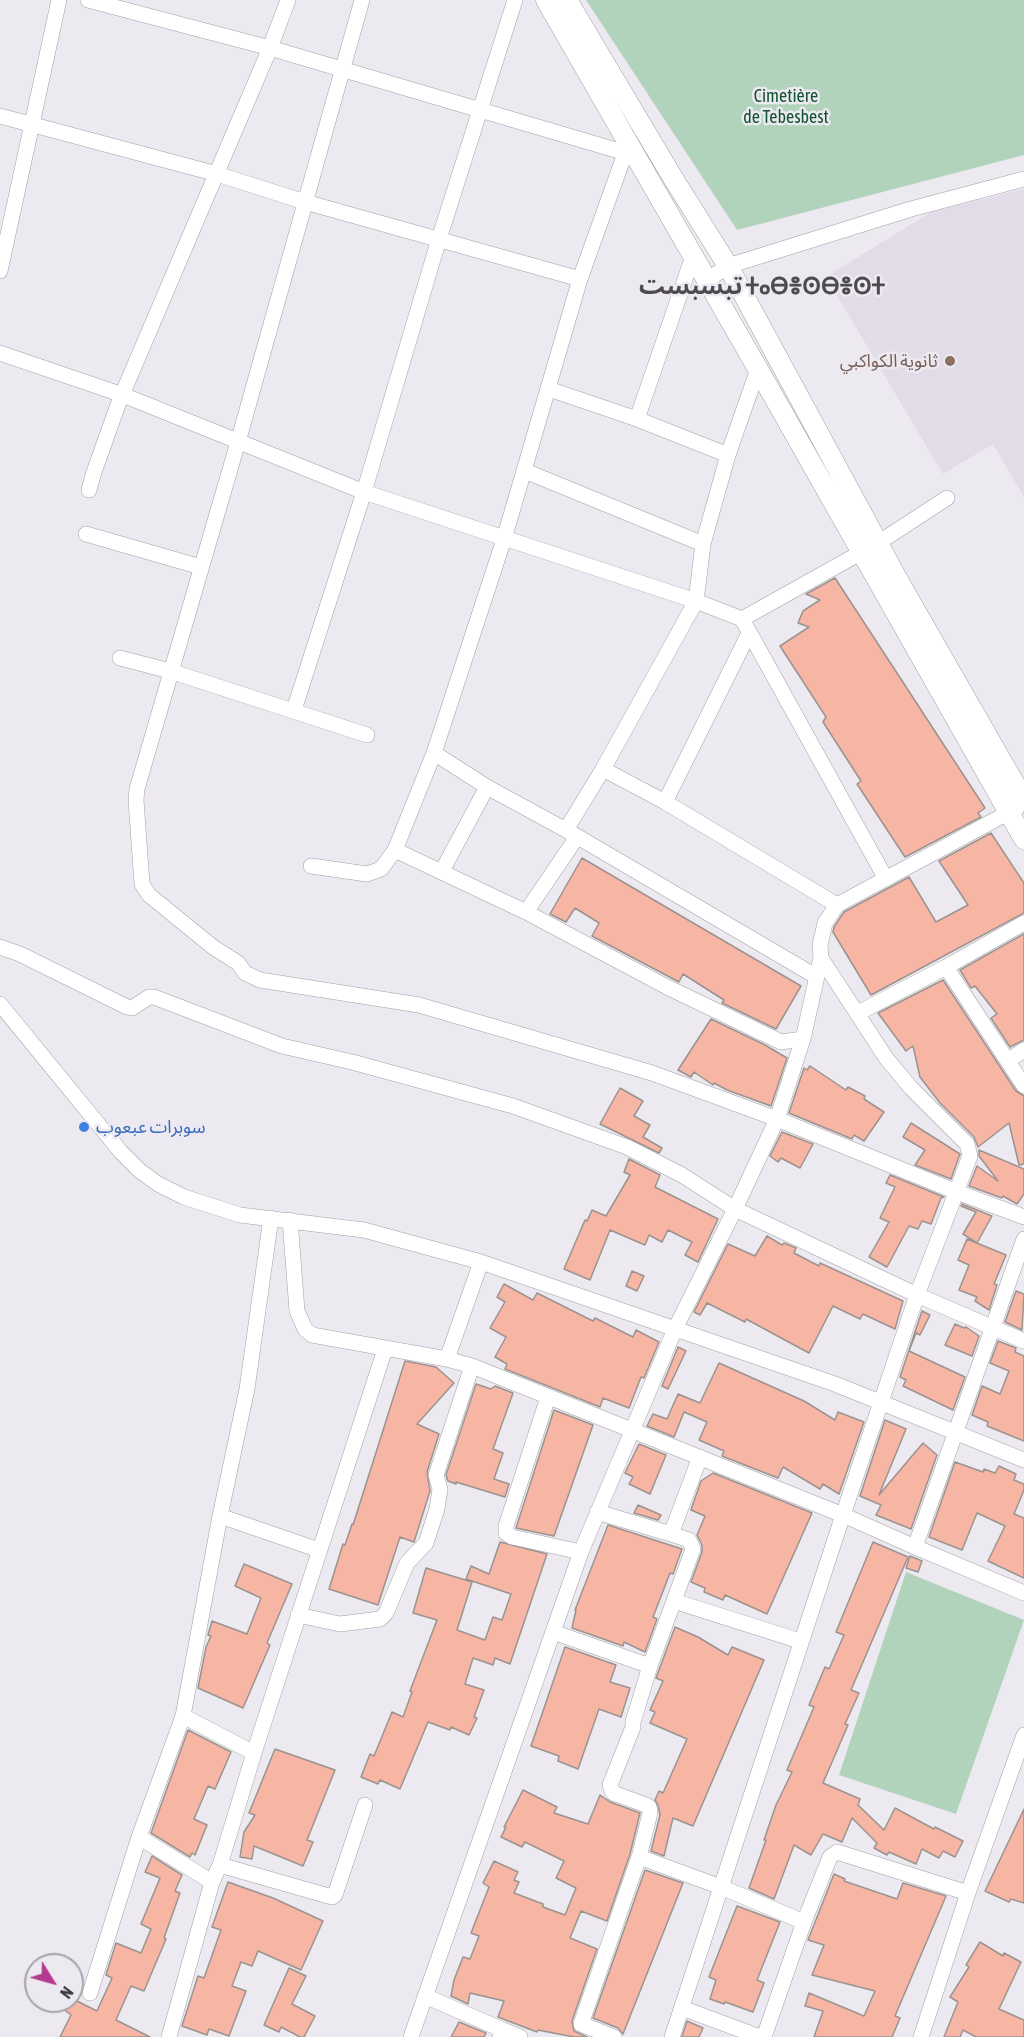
<!DOCTYPE html>
<meta charset="utf-8">
<style>
body{margin:0}
#map{position:relative;width:1024px;height:2037px;overflow:hidden;background:#ede9f1;font-family:"Asap Condensed",sans-serif}
canvas{display:block}
.north{position:absolute;left:24px;top:1953px;width:60px;height:60px;box-sizing:border-box;background:#ede9f1;border:2px solid #a6a3a9;border-radius:50%;rotate:127deg;font-size:16px;font-weight:700;line-height:24px;text-align:center;color:#3c3a3d}
.north::after{content:'';display:block;margin:auto;width:21px;height:27px;background:#b33b8f;clip-path:polygon(50% 0,100% 100%,50% 72%,0 100%)}
</style>
<div id="map">
<canvas width="1024" height="2037"></canvas>
<div class="north">N</div>
</div>
<script>
const ctx = document.querySelector('canvas').getContext('2d');
ctx.lineJoin = 'round';
function fillPath(path, color) { ctx.fillStyle = color; ctx.fill(path, 'evenodd'); }
const toPath = rows => new Path2D(rows.map(r => 'M' + r).join(''));
function stroke(path, color, width, dash) { ctx.strokeStyle = color; ctx.lineWidth = width; ctx.lineCap = dash ? 'butt' : 'round'; ctx.setLineDash(dash || []); ctx.stroke(path); }
function label(font, color, halo, rows, align = 'center') {
  ctx.font = font + ' "Asap Condensed","Noto Sans Arabic","Noto Sans Tifinagh",sans-serif'; ctx.lineWidth = 5; ctx.setLineDash([]); ctx.textBaseline = 'middle'; ctx.strokeStyle = halo; ctx.fillStyle = color; for (const [text, x, y, turn = 0] of rows) {
    ctx.save(); ctx.translate(x, y); ctx.rotate((+turn || 0) * Math.PI / 180); ctx.textAlign = isNaN(turn) ? turn : align; if (halo) ctx.strokeText(text, 0, 0); ctx.fillText(text, 0, 0); ctx.restore();
  }
}
const built = toPath([
 [1024,189,1024,497,993,444,943,474,826,277,931,212]
]);
const green = toPath([
 [586,0,1024,0,1024,155,737,230],
 [906,1572,1024,1620,956,1814,839,1775]
]);
const building = toPath([
 [835,578,985,808,978,813,981,817,905,857,857,784,861,781,823,722,826,717,780,646,809,627,798,623,803,611,820,600,806,594,835,578],
 [991,833,1024,883,1024,913,871,995,833,932,834,927,844,912,909,877,936,922,968,905,939,861,991,833],
 [582,858,801,986,776,1029,722,1003,724,1000,683,974,679,982,592,936,599,923,575,908,566,922,550,914,582,858],
 [1024,934,1024,1040,1010,1047,991,1018,997,1014,975,986,971,988,960,970,1024,934],
 [943,980,1016,1091,1024,1096,1024,1164,1019,1165,1009,1123,978,1147,974,1137,940,1103,920,1077,913,1046,906,1051,878,1013,943,980],
 [711,1019,765,1045,787,1058,771,1106,727,1090,714,1083,713,1085,694,1072,691,1077,678,1070,711,1019],
 [810,1066,846,1090,848,1087,865,1096,864,1099,884,1112,864,1141,854,1135,852,1139,789,1113,804,1068,807,1070,810,1066],
 [620,1088,643,1101,634,1116,650,1125,643,1137,662,1148,659,1153,600,1124,620,1088],
 [911,1123,960,1154,951,1179,915,1165,925,1150,903,1137,911,1123],
 [782,1132,813,1144,800,1168,781,1158,778,1162,770,1156,782,1132],
 [979,1150,1024,1169,1024,1194,1017,1204,1003,1196,1002,1198,969,1186,977,1166,998,1181,979,1156,979,1150],
 [629,1159,660,1175,655,1187,718,1219,698,1262,685,1255,692,1242,668,1230,662,1242,649,1235,645,1245,610,1230,590,1280,564,1269,585,1220,587,1221,592,1210,606,1216,630,1175,624,1172,629,1159],
 [890,1175,944,1197,941,1198,931,1224,922,1221,918,1229,909,1226,887,1267,869,1257,889,1222,880,1218,895,1187,886,1183,890,1175],
 [962,1204,992,1216,977,1243,963,1234,976,1212,961,1206,962,1204],
 [767,1236,782,1245,784,1243,796,1248,794,1253,819,1266,820,1263,903,1301,895,1329,863,1314,860,1319,833,1306,809,1353,746,1319,745,1322,707,1303,700,1315,694,1312,728,1244,755,1256,767,1236],
 [967,1239,1006,1255,994,1284,997,1285,989,1310,975,1301,977,1297,959,1290,969,1265,958,1260,967,1239],
 [632,1271,644,1276,637,1291,626,1286,632,1271],
 [504,1284,533,1300,537,1293,593,1321,595,1318,633,1337,636,1330,659,1342,644,1378,641,1377,629,1408,603,1398,600,1407,505,1369,507,1364,495,1357,506,1337,490,1328,505,1302,497,1297,504,1284],
 [1016,1291,1024,1294,1022,1330,1005,1322,1016,1291],
 [922,1311,930,1315,920,1335,916,1333,909,1351,965,1377,953,1410,903,1386,906,1380,900,1377,922,1311],
 [955,1324,964,1328,966,1327,979,1336,972,1356,945,1345,955,1324],
 [998,1341,1016,1348,1015,1352,1024,1356,1024,1441,987,1426,988,1422,972,1415,982,1386,1000,1394,1009,1371,990,1363,998,1341],
 [678,1347,686,1351,668,1389,662,1386,678,1347],
 [405,1361,436,1367,454,1383,417,1424,439,1434,427,1472,430,1491,414,1542,400,1537,378,1605,329,1589,343,1544,345,1545,352,1524,353,1525,405,1361],
 [719,1363,804,1401,835,1420,838,1412,864,1422,839,1494,823,1484,820,1489,783,1467,778,1478,722,1456,724,1451,699,1440,707,1422,684,1412,674,1437,647,1426,653,1414,667,1419,678,1394,700,1403,719,1363],
 [476,1384,491,1389,495,1386,513,1393,493,1449,503,1453,494,1479,509,1484,505,1497,456,1482,456,1484,448,1481,446,1475,476,1384],
 [554,1410,593,1425,554,1536,516,1528,554,1410],
 [885,1420,906,1429,879,1495,923,1443,937,1455,911,1529,876,1515,881,1505,860,1496,885,1420],
 [639,1444,666,1455,650,1494,629,1484,633,1477,625,1473,639,1444],
 [955,1462,983,1472,984,1469,995,1473,999,1466,1016,1474,1014,1480,1024,1484,1024,1490,1014,1514,1024,1518,1024,1578,988,1561,1005,1526,977,1513,962,1550,929,1537,955,1462],
 [713,1473,812,1513,767,1614,725,1595,723,1600,704,1592,705,1588,691,1582,702,1552,702,1545,697,1535,705,1516,691,1510,701,1481,713,1473],
 [638,1505,661,1515,658,1520,634,1513,638,1505],
 [608,1525,682,1549,673,1574,670,1573,653,1617,657,1619,645,1652,624,1642,623,1646,572,1628,576,1610,575,1610,608,1525],
 [500,1542,547,1554,510,1664,495,1658,493,1665,473,1658,465,1684,484,1690,474,1717,477,1718,469,1735,451,1727,450,1730,428,1722,400,1789,380,1780,378,1784,361,1777,370,1754,374,1756,392,1712,403,1717,412,1692,410,1691,437,1620,413,1613,426,1568,472,1582,457,1630,485,1640,493,1617,502,1620,511,1594,466,1579,471,1566,489,1574,500,1542],
 [873,1542,908,1557,851,1690,859,1693,845,1724,848,1725,823,1783,860,1799,858,1805,884,1830,895,1808,934,1829,935,1827,963,1841,955,1857,943,1851,939,1858,922,1849,916,1864,889,1852,887,1855,874,1848,877,1843,852,1818,842,1842,823,1834,811,1855,794,1845,774,1899,749,1888,766,1840,764,1840,776,1805,792,1772,787,1770,814,1707,809,1705,825,1667,829,1669,844,1635,836,1632,873,1542],
 [910,1556,922,1561,918,1572,906,1568,910,1556],
 [244,1564,292,1584,267,1643,270,1645,243,1708,198,1688,206,1647,211,1636,208,1635,212,1621,247,1634,261,1598,235,1586,244,1564],
 [675,1627,698,1637,728,1655,732,1647,764,1660,693,1826,673,1818,664,1856,651,1851,660,1815,658,1805,655,1800,659,1791,663,1793,687,1739,650,1723,655,1712,650,1710,663,1681,656,1678,675,1627],
 [565,1647,616,1665,610,1682,630,1688,621,1717,599,1709,578,1769,558,1761,559,1756,531,1746,565,1647],
 [188,1730,231,1752,215,1789,208,1786,194,1819,207,1825,195,1855,192,1853,190,1857,151,1833,188,1730],
 [275,1749,335,1770,307,1840,313,1842,303,1866,254,1846,252,1859,240,1857,244,1832,255,1815,249,1813,275,1749],
 [523,1790,557,1807,554,1813,588,1824,600,1795,610,1802,640,1813,630,1854,607,1921,581,1911,570,1938,597,1949,572,2021,574,2031,587,2037,574,2037,538,2030,537,2032,498,2017,504,2001,470,1993,468,2004,451,1996,454,1980,463,1957,470,1959,479,1936,471,1933,489,1887,483,1883,494,1861,518,1872,514,1880,519,1882,514,1893,543,1904,543,1907,565,1915,576,1888,556,1878,564,1861,525,1842,522,1847,501,1837,506,1827,504,1827,523,1790],
 [1024,1809,1024,1903,1011,1899,1009,1902,985,1891,1024,1809],
 [152,1856,182,1875,175,1891,180,1893,164,1938,166,1939,144,1991,131,1986,116,2020,150,2037,60,2037,71,2015,53,2001,77,2001,97,2011,112,1978,106,1975,116,1943,141,1953,151,1929,141,1924,160,1878,145,1872,152,1856],
 [645,1870,683,1883,623,2034,618,2028,593,2018,645,1870],
 [834,1874,845,1879,844,1881,897,1899,903,1883,946,1896,895,2016,900,2018,892,2037,814,2037,823,2011,805,2006,809,1993,864,2016,875,1991,812,1975,824,1945,808,1940,834,1874],
 [228,1882,273,1898,323,1921,301,1970,258,1951,252,1966,241,1962,232,1986,246,1991,229,2036,209,2029,207,2035,182,2026,198,1976,204,1978,221,1930,212,1927,228,1882],
 [737,1906,780,1922,757,1980,764,1983,753,2012,725,2002,724,2004,710,1999,716,1980,709,1977,737,1906],
 [980,1942,1003,1956,1004,1953,1021,1962,999,2009,1024,2020,1024,2037,976,2037,963,2030,960,2037,944,2037,958,2002,950,1997,969,1967,966,1965,980,1942],
 [289,1968,306,1976,292,2004,315,2016,304,2037,300,2037,281,2027,279,2032,264,2025,289,1968],
 [687,2021,703,2028,699,2037,682,2037,687,2021],
 [459,2022,486,2033,484,2037,451,2037,459,2022]
]);
const minor = toPath([
 [88,0,270,48,626,153],
 [362,0,238,442,137,789,136,800,142,884,149,895,213,947,238,963,245,973,260,980,419,1005,652,1073,777,1119,957,1192,1024,1217],
 [0,116,217,174,305,202,580,279],
 [0,271,59,0],
 [707,280,728,266,911,209,1024,179],
 [0,353,123,395,364,492,696,601,742,619,886,879],
 [549,389,637,419,728,455],
 [637,419,693,256],
 [525,471,703,544],
 [89,490,94,472,119,402,270,48,288,0],
 [86,534,201,567],
 [742,619,878,543,947,498],
 [120,658,170,671,367,735],
 [294,710,364,492,439,239,515,0],
 [434,753,487,787,566,830,817,977],
 [603,769,665,802,837,905],
 [665,802,749,633],
 [566,830,603,769,696,601,703,544,728,455,758,369],
 [395,850,526,912,667,987,781,1042,803,1039],
 [311,866,367,874,381,869,395,850,434,753,504,539,580,279,628,145],
 [442,871,487,787],
 [526,912,577,837],
 [0,947,20,954,127,1007,132,1008,149,997,154,997,282,1046,352,1062,513,1106,627,1147,682,1175,735,1209,917,1295,1024,1341],
 [946,967,1024,1086],
 [0,1004,121,1152,140,1171,158,1184,184,1197,240,1215,364,1230,481,1262,835,1384,1024,1460],
 [858,1013,946,967,1024,923],
 [1009,1060,1024,1050],
 [290,1220,297,1311,305,1329,312,1335,447,1359,472,1366,843,1515,915,1547,1024,1593],
 [447,1359,481,1262],
 [548,1397,506,1526,506,1533,512,1537,581,1552],
 [597,1512,671,1534,700,1457],
 [220,1516,319,1550],
 [915,1547,1024,1239],
 [674,1601,800,1641],
 [298,1615,340,1624,380,1619,386,1613,407,1563,426,1543,437,1509,440,1489,436,1475,472,1366],
 [553,1632,650,1666],
 [183,1716,254,1753],
 [139,1837,212,1882],
 [639,1857,721,1887,804,1922,764,2037],
 [220,1865,332,1897,335,1895,365,1805],
 [804,1922,830,1857,837,1852,968,1893],
 [90,1993,139,1837,183,1716,220,1516,247,1389,271,1218],
 [425,1996,503,2030,500,2037],
 [682,2008,760,2037],
 [503,2030,520,2037],
 [169,2037,212,1882,220,1865,254,1753,385,1349],
 [411,2037,581,1552,675,1329,735,1209,777,1119,803,1039,821,958,820,945,825,923,837,905,1017,808],
 [614,2037,581,2024,639,1857,650,1813,649,1807,646,1805,613,1793,610,1785,633,1727,633,1722,650,1666,693,1549,689,1540,671,1534],
 [672,2037,843,1515,917,1295,970,1156,967,1144,911,1088,886,1058,821,958],
 [921,2037,968,1893,1024,1735]
]);
const major = toPath([
 [546,0,758,369,1024,839],
 [567,0,673,178,728,266,899,582,1024,800]
]);
const markers = [
 [950,361,6,"#8d6e63"],
 [84,1127,6,"#3f7fe0"]
];
const parkNames = [
 ["Cimetière",786,96],
 ["de Tebesbest",786,117]
];
const educationNames = [
 ["ثانوية الكواكبي",938,361]
];
const shopNames = [
 ["سوبرات عبعوب",96,1127]
];
const districtNames = [
 ["تبسبست ⵜⴰⴱⴻⵙⴱⴻⵙⵜ",762,286]
];
fillPath(built, '#e2dbe8');
fillPath(green, '#b1d3bb');
fillPath(building, '#f7b5a4');
stroke(building, '#9b9390', 1.5);
stroke(minor, '#a39fa6', 16);
stroke(major, '#a39fa6', 21);
stroke(minor, '#fff', 15);
stroke(major, '#fff', 20);
for (const [x, y, r, color] of markers) { const dot = new Path2D(); dot.arc(x, y, r, 0, 2 * Math.PI); ctx.fillStyle = color; ctx.fill(dot); stroke(dot, '#ede9f1', 2); }
label('18px', '#0f5330', '#ede9f1', parkNames);
label('18px', '#785e54', '#ede9f1', educationNames, 'right');
label('18px', '#366cbe', '#ede9f1', shopNames, 'left');
label('bold 24px', '#4d4a50', '#ede9f1', districtNames);
</script>
